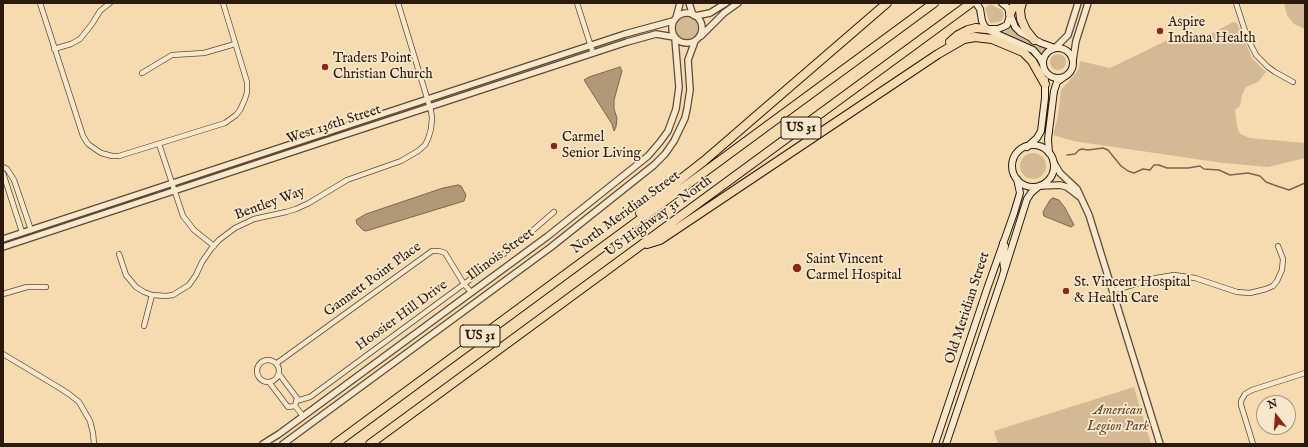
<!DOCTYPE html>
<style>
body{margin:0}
#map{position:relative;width:1308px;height:447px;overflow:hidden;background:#f5dbaf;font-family:"IM FELL English",serif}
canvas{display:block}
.frame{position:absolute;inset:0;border:4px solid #2d180e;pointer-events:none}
.north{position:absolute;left:1256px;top:395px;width:40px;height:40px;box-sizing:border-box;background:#f8e8cb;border:1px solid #a7957f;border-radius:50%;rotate:343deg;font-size:11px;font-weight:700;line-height:16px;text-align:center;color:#2d180e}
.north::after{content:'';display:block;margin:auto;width:14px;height:18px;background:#8f2418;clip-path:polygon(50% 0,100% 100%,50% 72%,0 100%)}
</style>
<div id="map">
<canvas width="1308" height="447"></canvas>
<div class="frame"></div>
<div class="north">N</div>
</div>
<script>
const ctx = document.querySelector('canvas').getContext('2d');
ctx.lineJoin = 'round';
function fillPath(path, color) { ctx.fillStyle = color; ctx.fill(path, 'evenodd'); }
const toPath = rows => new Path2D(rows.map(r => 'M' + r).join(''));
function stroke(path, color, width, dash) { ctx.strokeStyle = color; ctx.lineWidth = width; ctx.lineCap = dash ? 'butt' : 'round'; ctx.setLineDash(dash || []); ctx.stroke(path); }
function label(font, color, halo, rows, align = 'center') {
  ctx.font = font + ' "IM FELL English",serif'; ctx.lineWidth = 3.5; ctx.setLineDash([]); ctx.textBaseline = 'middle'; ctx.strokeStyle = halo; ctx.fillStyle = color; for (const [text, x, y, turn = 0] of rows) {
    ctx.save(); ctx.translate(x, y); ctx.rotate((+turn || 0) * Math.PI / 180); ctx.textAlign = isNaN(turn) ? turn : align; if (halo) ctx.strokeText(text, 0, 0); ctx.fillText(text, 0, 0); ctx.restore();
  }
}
const green = toPath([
 [1284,3,1305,3,1305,29,1294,24,1287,15],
 [990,4,1002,10,1004,16,1001,21,998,22,990,23,989,21,985,8],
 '676 28a11 11 0 1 1 22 0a11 11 0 1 1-22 0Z',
 [1233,22,1237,23,1252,58,1266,72,1258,82,1246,87,1242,95,1240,106,1235,110,1237,126,1240,134,1250,138,1305,143,1305,158,1268,167,1223,163,1073,141,1053,135,1058,116,1061,90,1076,73,1079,68,1080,61,1110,68,1174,37,1198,41],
 [1011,27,1021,36,1046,49,1047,50,1043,55,1034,47,1003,33],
 '1050 62a8 8 0 1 1 16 0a8 8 0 1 1-16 0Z',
 '1020 166a13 13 0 1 1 26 0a13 13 0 1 1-26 0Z',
 [1134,387,1151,444,998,444,994,431]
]);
const water = toPath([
 [620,67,622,71,614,100,614,109,617,118,616,127,614,131,612,124,584,80,589,77,620,67],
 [458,185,461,186,466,195,464,201,366,231,363,230,357,224,356,220,366,214,443,188,458,185],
 [1053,198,1059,200,1065,208,1074,225,1071,227,1044,216,1043,212,1050,200,1053,198]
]);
const stream = toPath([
 [1067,155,1075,154,1079,150,1082,149,1088,150,1103,148,1108,150,1121,166,1128,171,1134,173,1143,169,1150,170,1154,165,1159,165,1167,168,1188,168,1200,166,1204,169,1219,170,1230,175,1248,173,1260,176,1266,182,1274,185,1289,190,1305,183]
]);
const minor = toPath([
 [40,3,83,136,88,144,101,153,112,156,119,156,225,123,236,115,240,110,245,99,247,92,247,82,223,3],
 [577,3,593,53],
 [1236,3,1247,37,1256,55,1268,67,1275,72,1293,82],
 [54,49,71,44,80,39,92,24,100,11,110,3],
 [142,73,172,55,204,53,235,44],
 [159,144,183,216,194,230,214,246],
 [3,167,7,169,14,180,31,230],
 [3,173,22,232],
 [119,254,126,275,136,287,144,292,152,295,166,296,173,295,189,285,196,275,202,262,211,249,219,240,235,228,254,219,286,212,296,209,309,203,347,180,401,161,418,151,425,145,428,139,431,129,432,118,431,111,398,3],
 [1112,291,1156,278,1174,275,1195,278,1237,292,1250,293,1266,289,1273,286,1277,281,1282,270,1283,259,1278,246],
 [3,294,27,287,46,287],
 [144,326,152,295],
 [3,354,58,387,69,394,79,402,90,421,93,433,94,444],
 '257 371a11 11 0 1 1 22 0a11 11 0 1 1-22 0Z',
 [277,363,432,251,439,251,445,253,464,284,471,292],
 [279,374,297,398,295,406,303,416],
 [269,382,288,407,295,406],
 [296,401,310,397,464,284,517,244,554,212],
 [1253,444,1241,405,1241,401,1245,394,1252,390,1305,373]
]);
const tertiary = toPath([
 [689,3,693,15],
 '672 28a15 15 0 1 1 30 0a15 15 0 1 1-30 0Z',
 [695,16,710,13,726,3],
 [676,18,680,3],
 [701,36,724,13,738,3],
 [1055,48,1068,35,1078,3],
 [1073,60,1076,41,1088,3],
 [1054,163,1060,173,1077,189,1089,215,1160,444],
 [1041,186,1060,185,1067,187,1080,197],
 [3,239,625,34,673,21],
 [3,247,627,42,656,34,674,37],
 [263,444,279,434,548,236,648,156,660,142,668,131,676,109,679,87,675,39],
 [283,444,551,247,654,165,665,154,674,141,685,118,687,109,690,90,688,60,695,41]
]);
const secondary = toPath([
 [976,3,980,9,982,21,986,29,998,29,1003,27,1007,25,1010,16,1008,8,1002,3],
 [1010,14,1015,27,1020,32,1041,43,1055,48],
 [988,30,1033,50,1040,58,1043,64],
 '1043 63a15 15 0 1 1 30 0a15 15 0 1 1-30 0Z',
 '1012 166a21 21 0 1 1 42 0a21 21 0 1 1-42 0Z',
 [1027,147,1037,138,1041,131,1045,98,1045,80],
 [1049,153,1048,139,1054,91,1057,82,1064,77],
 [1003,243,1005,246,1003,260,1004,268],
 [935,444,987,289,1014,213,1020,193,1017,179],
 [946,444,1002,278,1027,199,1031,193,1039,186]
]);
const motorway = toPath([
 [1022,3,1020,10,1021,19,1026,30,1034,40],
 [1010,14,1015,3],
 [950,42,958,35,968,30,976,28,986,29],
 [640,213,649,204,704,161,887,3],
 [647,244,660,240,938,54,964,39,975,37,992,39,1023,52,1032,61,1045,84],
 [335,444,934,3],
 [370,444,971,3]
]);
const markers = [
 [1160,31,4,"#8f2418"],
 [325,67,4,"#8f2418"],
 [554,146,4,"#8f2418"],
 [797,268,5,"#8f2418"],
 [1066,291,4,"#8f2418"]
];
const shields = [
 [801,128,40],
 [480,336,40]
];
const shieldNames = [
 ["US 31",801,128],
 ["US 31",480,336]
];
const poiNames = [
 ["Aspire",1168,23],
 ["Indiana Health",1168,39],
 ["Traders Point",333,59],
 ["Christian Church",333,75],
 ["Carmel",562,138],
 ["Senior Living",562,154],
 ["Saint Vincent",806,260],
 ["Carmel Hospital",806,276],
 ["St. Vincent Hospital",1074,283],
 ["& Health Care",1074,299]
];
const streetNames = [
 ["West 136th Street",334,125,-18],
 ["Bentley Way",270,204,-20],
 ["North Meridian Street",626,213,-36],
 ["US Highway 31 North",659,217,-36],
 ["Illinois Street",501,255,-36],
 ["Gannett Point Place",373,280,-36],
 ["Old Meridian Street",968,308,-72],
 ["Hoosier Hill Drive",402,316,-36]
];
const parkNames = [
 ["American",1118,411],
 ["Legion Park",1118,427]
];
fillPath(green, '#d3ba94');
fillPath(water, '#b19978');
stroke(water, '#7c654e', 1);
stroke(stream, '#7c654e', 1.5);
stroke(minor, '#5f4936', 6);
stroke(tertiary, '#5f4936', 8);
stroke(secondary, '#2d180e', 8);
stroke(motorway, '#2d180e', 10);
stroke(minor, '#f8e8cb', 4.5);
stroke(tertiary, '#f8e8cb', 5.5);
stroke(secondary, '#f8e8cb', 6);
stroke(motorway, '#f5dbaf', 8);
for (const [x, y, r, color] of markers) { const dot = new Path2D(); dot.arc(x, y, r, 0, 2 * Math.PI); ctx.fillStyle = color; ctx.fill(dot); stroke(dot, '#f8e8cb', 1.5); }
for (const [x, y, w] of shields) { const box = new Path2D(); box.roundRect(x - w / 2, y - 11, w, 22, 3); ctx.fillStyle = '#f8e8cb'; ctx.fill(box); stroke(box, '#2d180e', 1); }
label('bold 13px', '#2d180e', null, shieldNames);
label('14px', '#2d180e', '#f8e8cb', poiNames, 'left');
label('14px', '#2d180e', '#f8e8cb', streetNames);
label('italic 14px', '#5f4936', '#f8e8cb', parkNames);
</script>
